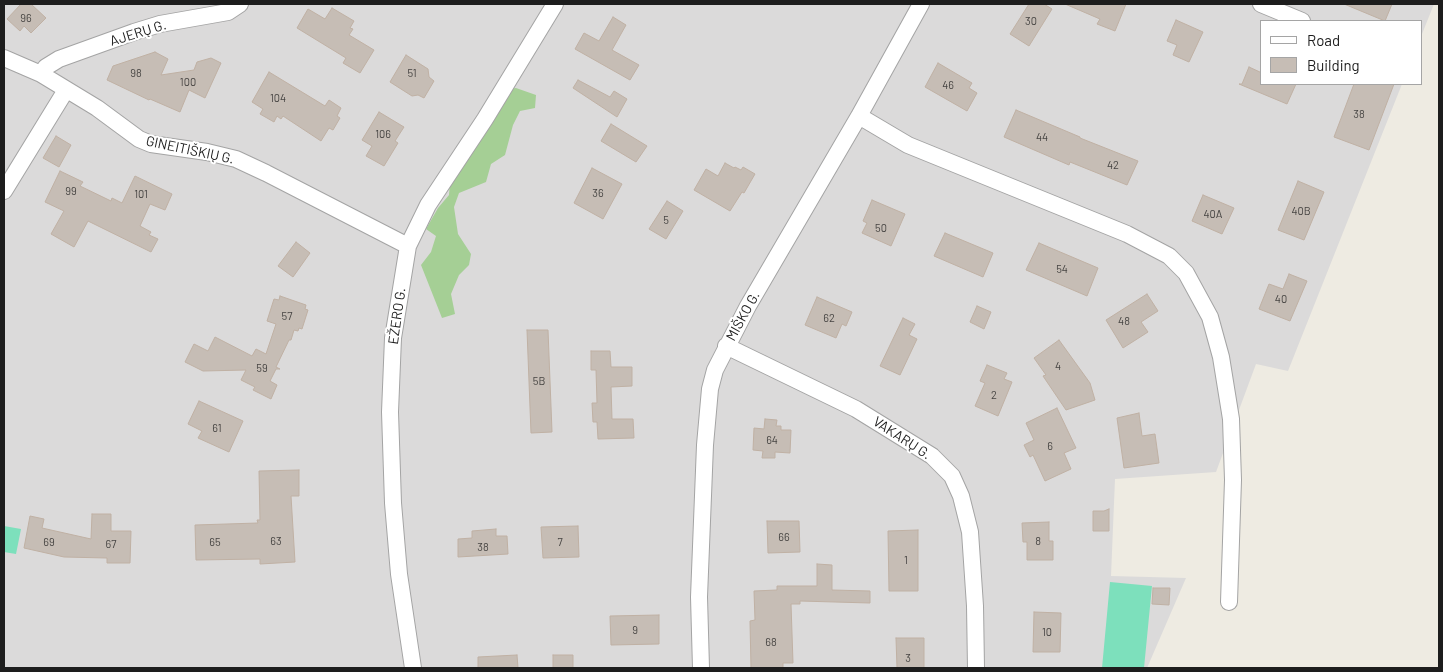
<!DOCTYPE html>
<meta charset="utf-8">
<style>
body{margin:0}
#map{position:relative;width:1443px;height:672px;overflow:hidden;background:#eeebe2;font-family:Barlow,sans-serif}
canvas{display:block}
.frame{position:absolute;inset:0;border:5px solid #1d1d1d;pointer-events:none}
.legend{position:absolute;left:1260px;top:20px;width:162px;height:65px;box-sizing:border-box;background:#fff;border:1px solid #a5a5a5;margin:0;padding:6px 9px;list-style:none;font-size:15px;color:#1d1d1d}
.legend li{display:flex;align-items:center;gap:10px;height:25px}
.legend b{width:25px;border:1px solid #a5a5a5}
</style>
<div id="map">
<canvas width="1443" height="672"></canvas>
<div class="frame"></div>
<ul class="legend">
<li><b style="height:6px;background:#fff"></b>Road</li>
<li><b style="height:14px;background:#c6bdb5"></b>Building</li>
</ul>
</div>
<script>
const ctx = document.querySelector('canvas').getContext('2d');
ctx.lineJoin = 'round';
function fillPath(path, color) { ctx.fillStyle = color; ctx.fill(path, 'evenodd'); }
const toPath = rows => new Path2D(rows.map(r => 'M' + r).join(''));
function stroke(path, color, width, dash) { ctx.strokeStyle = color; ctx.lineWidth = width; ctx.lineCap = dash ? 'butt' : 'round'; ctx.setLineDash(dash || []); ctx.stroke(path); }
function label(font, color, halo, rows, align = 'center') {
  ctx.font = font + ' Barlow,sans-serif'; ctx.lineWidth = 4; ctx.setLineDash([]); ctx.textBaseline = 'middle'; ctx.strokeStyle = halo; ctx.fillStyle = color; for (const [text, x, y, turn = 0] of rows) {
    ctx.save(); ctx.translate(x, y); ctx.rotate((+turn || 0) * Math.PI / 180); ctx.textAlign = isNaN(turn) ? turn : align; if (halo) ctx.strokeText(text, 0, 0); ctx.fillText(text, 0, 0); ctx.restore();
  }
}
const residential = toPath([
 [4,4,1434,4,1422,34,1422,21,1262,21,1262,84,1402,84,1288,371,1256,364,1216,472,1115,479,1111,576,1186,578,1147,668,4,668]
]);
const forest = toPath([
 [516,88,536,95,535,108,520,111,513,125,505,155,491,164,486,182,459,193,454,207,458,234,471,254,469,265,459,275,451,294,455,314,442,318,421,265,431,252,436,236,426,229,438,208,449,195,450,181,508,89]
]);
const pitch = toPath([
 [4,526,21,529,16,554,4,552],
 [1110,582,1152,586,1144,668,1102,668]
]);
const building = toPath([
 [21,4,31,4,46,18,31,33,24,26,20,31,7,19,21,4],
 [1029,4,1044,4,1052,9,1029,46,1010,34,1029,4],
 [1065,4,1126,4,1115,31,1097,24,1100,19,1065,4],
 [1344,4,1392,4,1385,21,1344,4],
 [332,8,354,21,350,28,353,29,349,35,374,50,360,73,343,63,346,58,297,28,308,9,325,19,332,8],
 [613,17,626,25,612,50,639,65,630,80,575,49,584,33,599,41,613,17],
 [1176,20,1203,32,1189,62,1173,55,1177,45,1167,41,1176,20],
 [155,52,168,59,161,75,194,70,197,62,211,58,221,63,205,98,189,90,180,112,150,99,149,100,107,80,113,66,155,52],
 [406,55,428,69,429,77,434,81,424,98,418,95,412,96,390,82,406,55],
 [938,63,972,83,969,88,977,93,967,111,925,87,938,63],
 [1249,67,1262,73,1262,84,1296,84,1287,104,1239,84,1242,84,1249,67],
 [269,72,325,106,329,100,341,108,337,116,340,118,333,130,329,128,321,141,283,116,281,119,277,116,274,122,260,114,263,109,252,102,269,72],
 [578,80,610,97,614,91,627,99,617,117,573,88,578,80],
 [1354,84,1394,84,1369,150,1334,137,1354,84],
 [1016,110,1080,137,1080,138,1138,161,1127,185,1070,162,1069,165,1004,137,1016,110],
 [379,112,404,127,395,141,398,143,384,166,366,156,372,146,362,140,379,112],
 [611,124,647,146,636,162,601,141,611,124],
 [56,136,71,145,59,167,43,158,56,136],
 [725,163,734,168,735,167,741,170,743,167,755,174,744,193,742,192,730,211,694,190,706,169,718,176,725,163],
 [592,168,622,184,603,219,574,203,592,168],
 [60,171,83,182,80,186,111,201,112,198,122,203,135,176,172,194,165,210,150,204,140,226,151,232,149,235,158,239,151,252,88,221,74,247,51,234,64,211,45,202,60,171],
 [1298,181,1324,192,1304,240,1278,230,1298,181],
 [1203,195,1234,208,1222,234,1192,221,1203,195],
 [872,200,905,214,891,246,862,233,867,223,863,221,872,200],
 [667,201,683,211,666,239,649,229,667,201],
 [945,233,993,253,983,277,934,256,945,233],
 [296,242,310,253,293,277,278,266,296,242],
 [1039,243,1098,268,1087,296,1026,270,1039,243],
 [1289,274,1307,281,1290,321,1259,309,1269,284,1283,289,1289,274],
 [1147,294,1158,311,1141,322,1148,332,1123,348,1106,320,1147,294],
 [280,296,306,305,305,309,308,310,302,329,299,328,298,331,294,330,291,340,289,340,276,367,280,369,276,369,270,381,277,385,271,399,253,390,255,387,241,380,246,370,203,371,185,362,194,344,208,351,215,337,252,356,256,349,266,354,276,324,267,321,274,299,279,300,280,296],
 [817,297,852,312,846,326,842,324,836,338,805,325,817,297],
 [977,306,991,312,984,329,970,322,977,306],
 [903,318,915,324,909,335,917,339,900,375,880,366,903,318],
 [527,330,548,330,552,432,531,433,527,330],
 [1059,340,1090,383,1095,400,1066,410,1043,376,1046,375,1034,358,1059,340],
 [591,351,610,351,611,367,632,367,632,386,611,387,612,419,633,419,634,438,598,439,597,422,593,422,592,403,597,403,596,370,591,370,591,351],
 [987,365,1007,373,1004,379,1012,382,998,416,975,406,985,383,980,381,987,365],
 [199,401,243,421,229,452,198,438,202,431,188,424,199,401],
 [1057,408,1076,448,1064,453,1071,469,1045,481,1033,455,1030,457,1024,445,1034,440,1026,423,1057,408],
 [1139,413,1142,436,1155,434,1159,463,1124,468,1117,418,1139,413],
 [765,419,777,420,776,426,781,426,781,430,791,430,790,453,775,452,775,458,762,458,763,451,753,450,754,428,764,429,765,419],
 [299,470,299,496,291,496,295,562,260,564,260,559,196,560,195,525,258,523,257,520,260,520,259,471,299,470],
 [1109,509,1109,531,1093,531,1093,511,1104,511,1109,509],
 [92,514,111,514,111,531,131,531,130,563,107,563,107,558,64,557,24,548,30,516,44,519,42,528,91,539,92,514],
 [767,521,799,521,800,552,768,553,767,521],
 [1049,522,1049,541,1053,541,1053,560,1027,560,1027,542,1023,542,1022,523,1049,522],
 [578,526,579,557,543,558,541,527,578,526],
 [496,529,496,536,507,536,508,554,458,557,458,539,472,538,472,531,496,529],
 [918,530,918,591,889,591,888,531,918,530],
 [817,564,832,565,832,590,870,591,870,603,800,601,800,604,791,604,793,663,783,663,783,668,751,668,750,621,755,620,754,591,777,590,777,586,817,586,817,564],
 [1153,588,1170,588,1169,605,1152,604,1153,588],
 [1034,612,1061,613,1060,652,1033,652,1034,612],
 [659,615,659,644,611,645,610,616,659,615],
 [896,638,924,638,924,668,897,668,896,638],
 [517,655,518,668,478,668,478,657,517,655],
 [553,655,573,655,573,668,553,668,553,655]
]);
const minor = toPath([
 [1261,4,1302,21],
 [4,58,41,74,97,108,139,139,151,144,207,152,236,159,266,173,408,246],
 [41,74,46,67,59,59,134,32,160,24,228,12,240,4],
 [859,116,908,145,1127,234,1169,256,1186,273,1210,317,1221,357,1231,419,1233,480,1229,602],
 [4,191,66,90],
 [726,346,856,409,932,456,952,476,961,496,970,532,975,606,976,668],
 [413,668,399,574,393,503,390,412,393,338,408,246,428,205,485,119,555,4],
 [701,668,699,597,705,445,710,389,715,370,748,306,859,116,921,4]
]);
const numberNames = [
 ["96",26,18],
 ["30",1031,21],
 ["98",136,73],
 ["51",412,73],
 ["100",188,82],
 ["46",948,85],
 ["104",278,98],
 ["38",1359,114],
 ["106",383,134],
 ["44",1042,137],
 ["42",1113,165],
 ["99",71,191],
 ["36",598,193],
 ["101",141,194],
 ["40B",1301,211],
 ["40A",1213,214],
 ["5",666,220],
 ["50",881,228],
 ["54",1062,269],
 ["40",1281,299],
 ["57",287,316],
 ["62",829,318],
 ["48",1124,321],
 ["4",1058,366],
 ["59",262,368],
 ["5B",539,381],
 ["2",994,395],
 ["61",217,428],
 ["64",772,440],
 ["6",1050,446],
 ["66",784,537],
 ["63",276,541],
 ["8",1038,541],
 ["69",49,542],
 ["65",215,542],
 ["7",560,542],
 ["67",111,544],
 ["38",483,547],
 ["1",906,560],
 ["9",635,630],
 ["10",1047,632],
 ["68",771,642],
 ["3",908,658]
];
const streetNames = [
 ["AJERŲ G.",138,33,-17],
 ["GINEITIŠKIŲ G.",190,150,12],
 ["EŽERO G.",397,316,-82],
 ["MIŠKO G.",743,316,-61],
 ["VAKARŲ G.",902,438,33]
];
fillPath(residential, '#dbdada');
fillPath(forest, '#a5cf95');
fillPath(pitch, '#7de0bc');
fillPath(building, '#c6bdb5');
stroke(building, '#c0b1a4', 1);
stroke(minor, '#a4a4a4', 18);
stroke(minor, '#fff', 16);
label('11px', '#474543', null, numberNames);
label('14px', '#1d1d1d', '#fff', streetNames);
</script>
